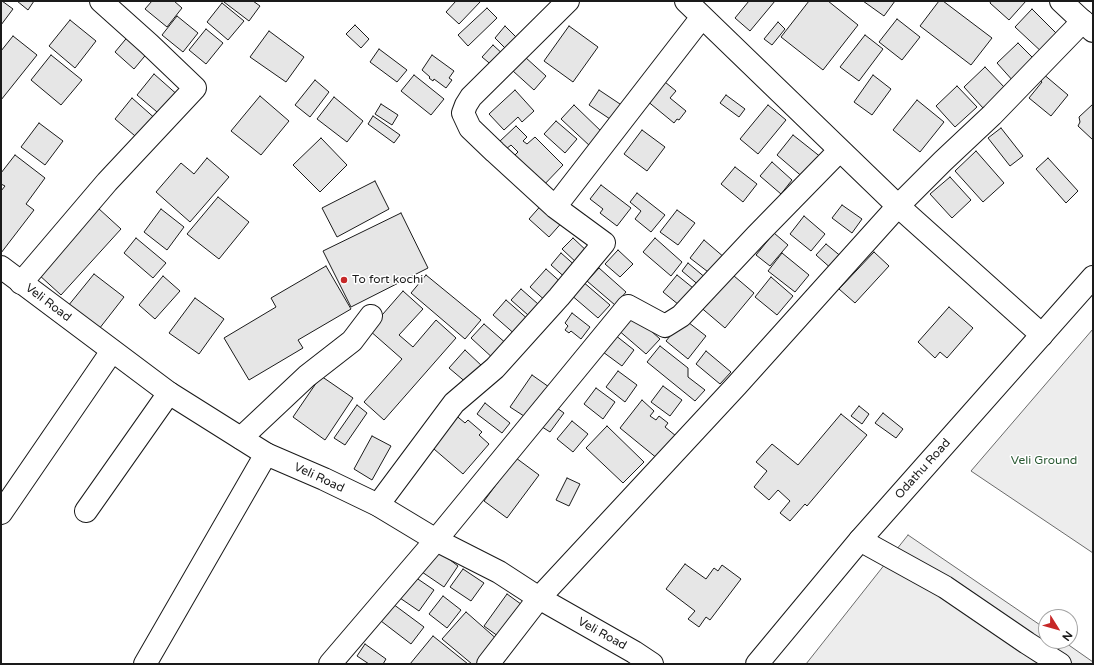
<!DOCTYPE html>
<style>
body{margin:0}
#map{position:relative;width:1094px;height:665px;overflow:hidden;background:#fff;font-family:"Varela Round",sans-serif}
canvas{display:block}
.frame{position:absolute;inset:0;border:2px solid #1a1a1a;pointer-events:none}
.north{position:absolute;left:1038px;top:609px;width:40px;height:40px;box-sizing:border-box;background:#fff;border:1px solid #a3a3a3;border-radius:50%;rotate:127deg;font-size:11px;font-weight:700;line-height:16px;text-align:center;color:#1a1a1a}
.north::after{content:'';display:block;margin:auto;width:14px;height:18px;background:#c62828;clip-path:polygon(50% 0,100% 100%,50% 72%,0 100%)}
</style>
<div id="map">
<canvas width="1094" height="665"></canvas>
<div class="frame"></div>
<div class="north">N</div>
</div>
<script>
const ctx = document.querySelector('canvas').getContext('2d');
ctx.lineJoin = 'round';
function fillPath(path, color) { ctx.fillStyle = color; ctx.fill(path, 'evenodd'); }
const toPath = rows => new Path2D(rows.map(r => 'M' + r).join(''));
function stroke(path, color, width, dash) { ctx.strokeStyle = color; ctx.lineWidth = width; ctx.lineCap = dash ? 'butt' : 'round'; ctx.setLineDash(dash || []); ctx.stroke(path); }
function label(font, color, halo, rows, align = 'center') {
  ctx.font = font + ' "Varela Round",sans-serif'; ctx.lineWidth = 3; ctx.setLineDash([]); ctx.textBaseline = 'middle'; ctx.strokeStyle = halo; ctx.fillStyle = color; for (const [text, x, y, turn = 0] of rows) {
    ctx.save(); ctx.translate(x, y); ctx.rotate((+turn || 0) * Math.PI / 180); ctx.textAlign = isNaN(turn) ? turn : align; if (halo) ctx.strokeText(text, 0, 0); ctx.fillText(text, 0, 0); ctx.restore();
  }
}
const built = toPath([
 [1093,329,1093,553,971,471,1093,329],
 [908,535,1046,629,1046,641,1063,641,1093,662,1093,664,806,664,908,535]
]);
const building = toPath([
 [1,1,2,1,13,9,1,25,1,1],
 [17,1,34,1,28,10,17,1],
 [152,1,174,1,182,8,167,27,145,9,152,1],
 [224,1,253,1,260,6,249,21,224,2,224,1],
 [456,1,481,1,459,24,446,12,456,1],
 [749,1,775,1,750,31,735,18,749,1],
 [809,1,828,1,858,25,823,70,781,37,809,1],
 [863,1,895,1,884,16,863,1],
 [939,1,943,1,992,38,971,65,920,26,939,1],
 [991,1,1026,1,1009,20,990,3,991,1],
 [222,3,244,21,228,40,207,22,222,3],
 [487,8,497,18,468,46,458,35,487,8],
 [1032,9,1060,37,1044,54,1015,27,1032,9],
 [177,16,198,33,183,52,162,35,177,16],
 [897,19,920,37,902,60,879,42,897,19],
 [70,20,96,41,75,68,49,46,70,20],
 [778,22,785,29,772,45,764,39,778,22],
 [355,25,369,39,361,48,346,34,355,25],
 [505,26,516,37,506,49,495,38,505,26],
 [569,26,598,47,573,82,544,61,569,26],
 [206,29,223,43,206,64,189,50,206,29],
 [269,31,304,57,286,82,250,57,269,31],
 [130,34,149,51,134,69,115,52,130,34],
 [865,35,883,49,859,81,840,67,865,35],
 [13,36,37,55,1,100,1,51,13,36],
 [1018,43,1036,61,1014,82,997,63,1018,43],
 [493,45,505,56,494,67,482,57,493,45],
 [379,49,407,70,397,82,370,62,379,49],
 [51,55,82,80,61,105,31,80,51,55],
 [432,55,454,71,449,78,452,80,446,88,434,79,433,81,429,78,430,77,422,70,432,55],
 [525,57,546,76,534,90,513,71,525,57],
 [985,67,1005,88,983,108,964,87,985,67],
 [1042,73,1068,95,1051,116,1029,98,1042,82,1038,79,1042,73],
 [154,74,180,97,163,117,137,95,154,74],
 [414,75,444,99,431,115,401,91,414,75],
 [873,75,891,89,872,115,854,102,873,75],
 [315,80,329,92,310,117,295,105,315,80],
 [665,82,676,91,670,98,686,111,679,120,677,119,674,123,646,100,665,82],
 [957,86,977,107,955,127,936,106,957,86],
 [515,90,534,111,522,122,518,117,504,130,489,114,515,90],
 [599,90,623,106,613,121,589,105,599,90],
 [726,95,745,109,739,117,720,103,726,95],
 [260,96,289,121,261,155,231,131,260,96],
 [334,97,363,121,347,142,317,119,334,97],
 [132,98,158,121,141,141,115,119,132,98],
 [917,100,944,122,920,152,893,130,917,100],
 [381,104,398,115,392,125,375,114,381,104],
 [1093,104,1093,140,1078,126,1080,122,1079,117,1093,104],
 [574,105,604,134,591,147,561,119,574,105],
 [768,105,786,120,758,154,740,139,768,105],
 [373,116,400,135,394,143,368,124,373,116],
 [556,121,577,139,565,153,544,134,556,121],
 [39,123,63,141,45,165,21,147,39,123],
 [516,126,527,137,523,141,527,144,535,137,563,165,540,189,510,160,518,152,511,145,506,149,499,142,516,126],
 [1001,128,1023,156,1010,166,988,138,1001,128],
 [642,130,665,147,647,171,624,154,642,130],
 [793,135,822,158,805,179,777,155,793,135],
 [321,138,347,165,320,192,293,165,321,138],
 [976,151,1004,183,983,202,955,171,976,151],
 [15,155,45,178,26,204,34,210,1,253,1,191,5,186,1,184,1,173,15,155],
 [207,158,229,177,190,222,156,192,181,163,194,174,207,158],
 [1048,158,1078,191,1066,203,1036,169,1048,158],
 [772,162,792,180,781,194,760,176,772,162],
 [735,167,757,184,743,202,721,184,735,167],
 [950,177,971,200,952,218,930,194,950,177],
 [375,181,389,209,337,237,322,208,375,181],
 [601,185,631,208,617,226,600,213,603,209,590,199,601,185],
 [637,193,665,215,651,232,635,219,641,211,630,202,637,193],
 [218,197,249,222,219,259,187,234,218,197],
 [544,202,565,219,549,237,529,219,544,202],
 [842,205,862,219,852,233,832,218,842,205],
 [98,208,121,229,61,295,38,274,98,208],
 [161,209,184,227,167,250,144,232,161,209],
 [677,210,695,223,678,245,660,232,677,210],
 [401,213,428,268,351,307,323,251,401,213],
 [804,216,825,234,811,251,790,234,804,216],
 [774,233,788,245,770,266,756,255,774,233],
 [136,238,166,263,153,278,124,253,136,238],
 [573,238,589,253,579,265,562,249,573,238],
 [655,238,682,262,671,276,643,252,655,238],
 [704,240,725,258,712,275,690,258,704,240],
 [826,244,843,258,833,270,816,255,826,244],
 [618,250,633,264,620,277,605,264,618,250],
 [874,252,889,266,855,303,839,289,874,252],
 [561,253,578,268,568,280,551,265,561,253],
 [782,253,809,275,795,292,768,271,782,253],
 [688,263,707,279,701,287,682,271,688,263],
 [326,266,351,309,298,340,303,348,249,380,224,338,276,307,271,298,326,266],
 [599,268,626,292,615,305,587,281,599,268],
 [546,269,564,285,548,303,530,287,546,269],
 [727,270,754,293,725,328,698,305,727,270],
 [94,274,124,297,99,329,68,306,94,274],
 [426,275,481,320,465,339,411,293,426,275],
 [677,275,698,292,684,309,663,292,677,275],
 [163,276,180,291,155,319,139,305,163,276],
 [771,277,793,296,777,315,755,297,771,277],
 [582,281,610,305,598,318,570,294,582,281],
 [521,289,538,304,528,315,511,300,521,289],
 [403,291,423,309,399,335,413,347,436,320,456,338,384,420,364,402,402,359,369,330,403,291],
 [195,298,224,319,199,354,169,333,195,298],
 [506,300,530,321,517,336,493,315,506,300],
 [949,307,973,328,947,358,940,352,935,358,918,342,949,307],
 [572,313,590,327,581,339,571,331,569,333,565,330,568,326,565,323,572,313],
 [631,313,660,339,646,354,617,329,631,313],
 [684,319,706,336,688,359,666,341,684,319],
 [484,324,508,345,495,360,471,338,484,324],
 [615,335,634,350,622,366,603,352,615,335],
 [660,346,688,368,688,377,705,390,695,401,647,362,660,346],
 [465,350,483,367,468,384,449,368,465,350],
 [706,351,731,372,720,384,696,364,706,351],
 [618,371,637,385,625,402,606,387,618,371],
 [532,375,549,387,527,418,510,407,532,375],
 [321,376,353,398,325,440,293,417,321,376],
 [663,386,682,400,670,416,651,402,663,386],
 [596,388,615,402,603,419,584,404,596,388],
 [642,400,654,411,650,416,656,420,659,416,668,423,665,427,676,436,658,459,620,428,642,400],
 [485,403,510,423,502,433,477,414,485,403],
 [550,403,564,413,550,432,536,423,550,403],
 [357,405,367,413,345,445,334,438,357,405],
 [859,406,869,414,862,424,851,416,859,406],
 [453,413,465,423,468,420,482,432,479,435,489,444,463,474,427,443,453,413],
 [883,413,903,429,896,438,875,423,883,413],
 [841,414,867,435,807,506,805,504,790,521,780,513,790,501,778,490,769,500,754,487,767,471,756,462,772,444,798,465,841,414],
 [572,421,588,434,573,452,557,439,572,421],
 [607,426,644,462,623,483,586,448,607,426],
 [372,436,391,446,372,480,354,469,372,436],
 [516,458,539,475,507,518,484,501,516,458],
 [567,478,580,484,569,506,556,500,567,478],
 [437,550,458,566,444,587,422,572,437,550],
 [685,564,706,579,714,568,718,571,722,565,741,579,710,620,706,617,699,627,688,619,695,611,666,589,685,564],
 [463,569,484,583,471,601,450,587,463,569],
 [412,575,434,590,419,611,397,596,412,575],
 [507,594,525,607,502,639,484,626,507,594],
 [443,596,461,610,447,628,429,614,443,596],
 [393,604,424,627,411,644,381,621,393,604],
 [466,612,499,641,480,664,472,664,442,639,466,612],
 [433,636,468,664,410,664,433,636],
 [365,644,386,659,383,664,369,664,357,656,365,644]
]);
const minor = toPath([
 [686,1,898,206,1042,335],
 [555,207,702,17],
 [21,283,107,182,195,88,149,44,101,1],
 [241,438,307,376,352,341,371,316],
 [378,505,454,403,495,368,559,297,604,243,555,207,495,152,470,128,463,113,466,105,471,97,568,1],
 [86,511,169,393],
 [1,513,112,351],
 [860,540,945,587,1027,643,1060,664],
 [145,664,266,454],
 [330,664,436,540,628,306,665,326,681,316,756,236,840,150],
 [488,664,539,598,737,385,898,206,943,161,992,115,1083,21]
]);
const major = toPath([
 [1061,1,1093,31],
 [1,267,169,393,266,454,324,479,378,505,436,540,499,572,539,598,634,652,652,664],
 [757,664,860,540,1093,277]
]);
const markers = [
 [344,280,4,"#c62828"]
];
const poiNames = [
 ["To fort kochi",352,280]
];
const streetNames = [
 ["Veli Road",48,303,37],
 ["Odathu Road",923,469,-48],
 ["Veli Road",319,478,25],
 ["Veli Road",602,634,29]
];
const parkNames = [
 ["Veli Ground",1044,461]
];
fillPath(built, '#ededed');
stroke(built, '#6a6a6a', 1);
fillPath(building, '#e6e6e6');
stroke(building, '#1a1a1a', 1);
stroke(minor, '#1a1a1a', 24);
stroke(major, '#1a1a1a', 24);
stroke(minor, '#fff', 22);
stroke(major, '#fff', 22);
for (const [x, y, r, color] of markers) { const dot = new Path2D(); dot.arc(x, y, r, 0, 2 * Math.PI); ctx.fillStyle = color; ctx.fill(dot); stroke(dot, '#fff', 1.5); }
label('12px', '#1a1a1a', '#fff', poiNames, 'left');
label('12px', '#1a1a1a', '#fff', streetNames);
label('12px', '#2b5a34', '#fff', parkNames);
</script>
